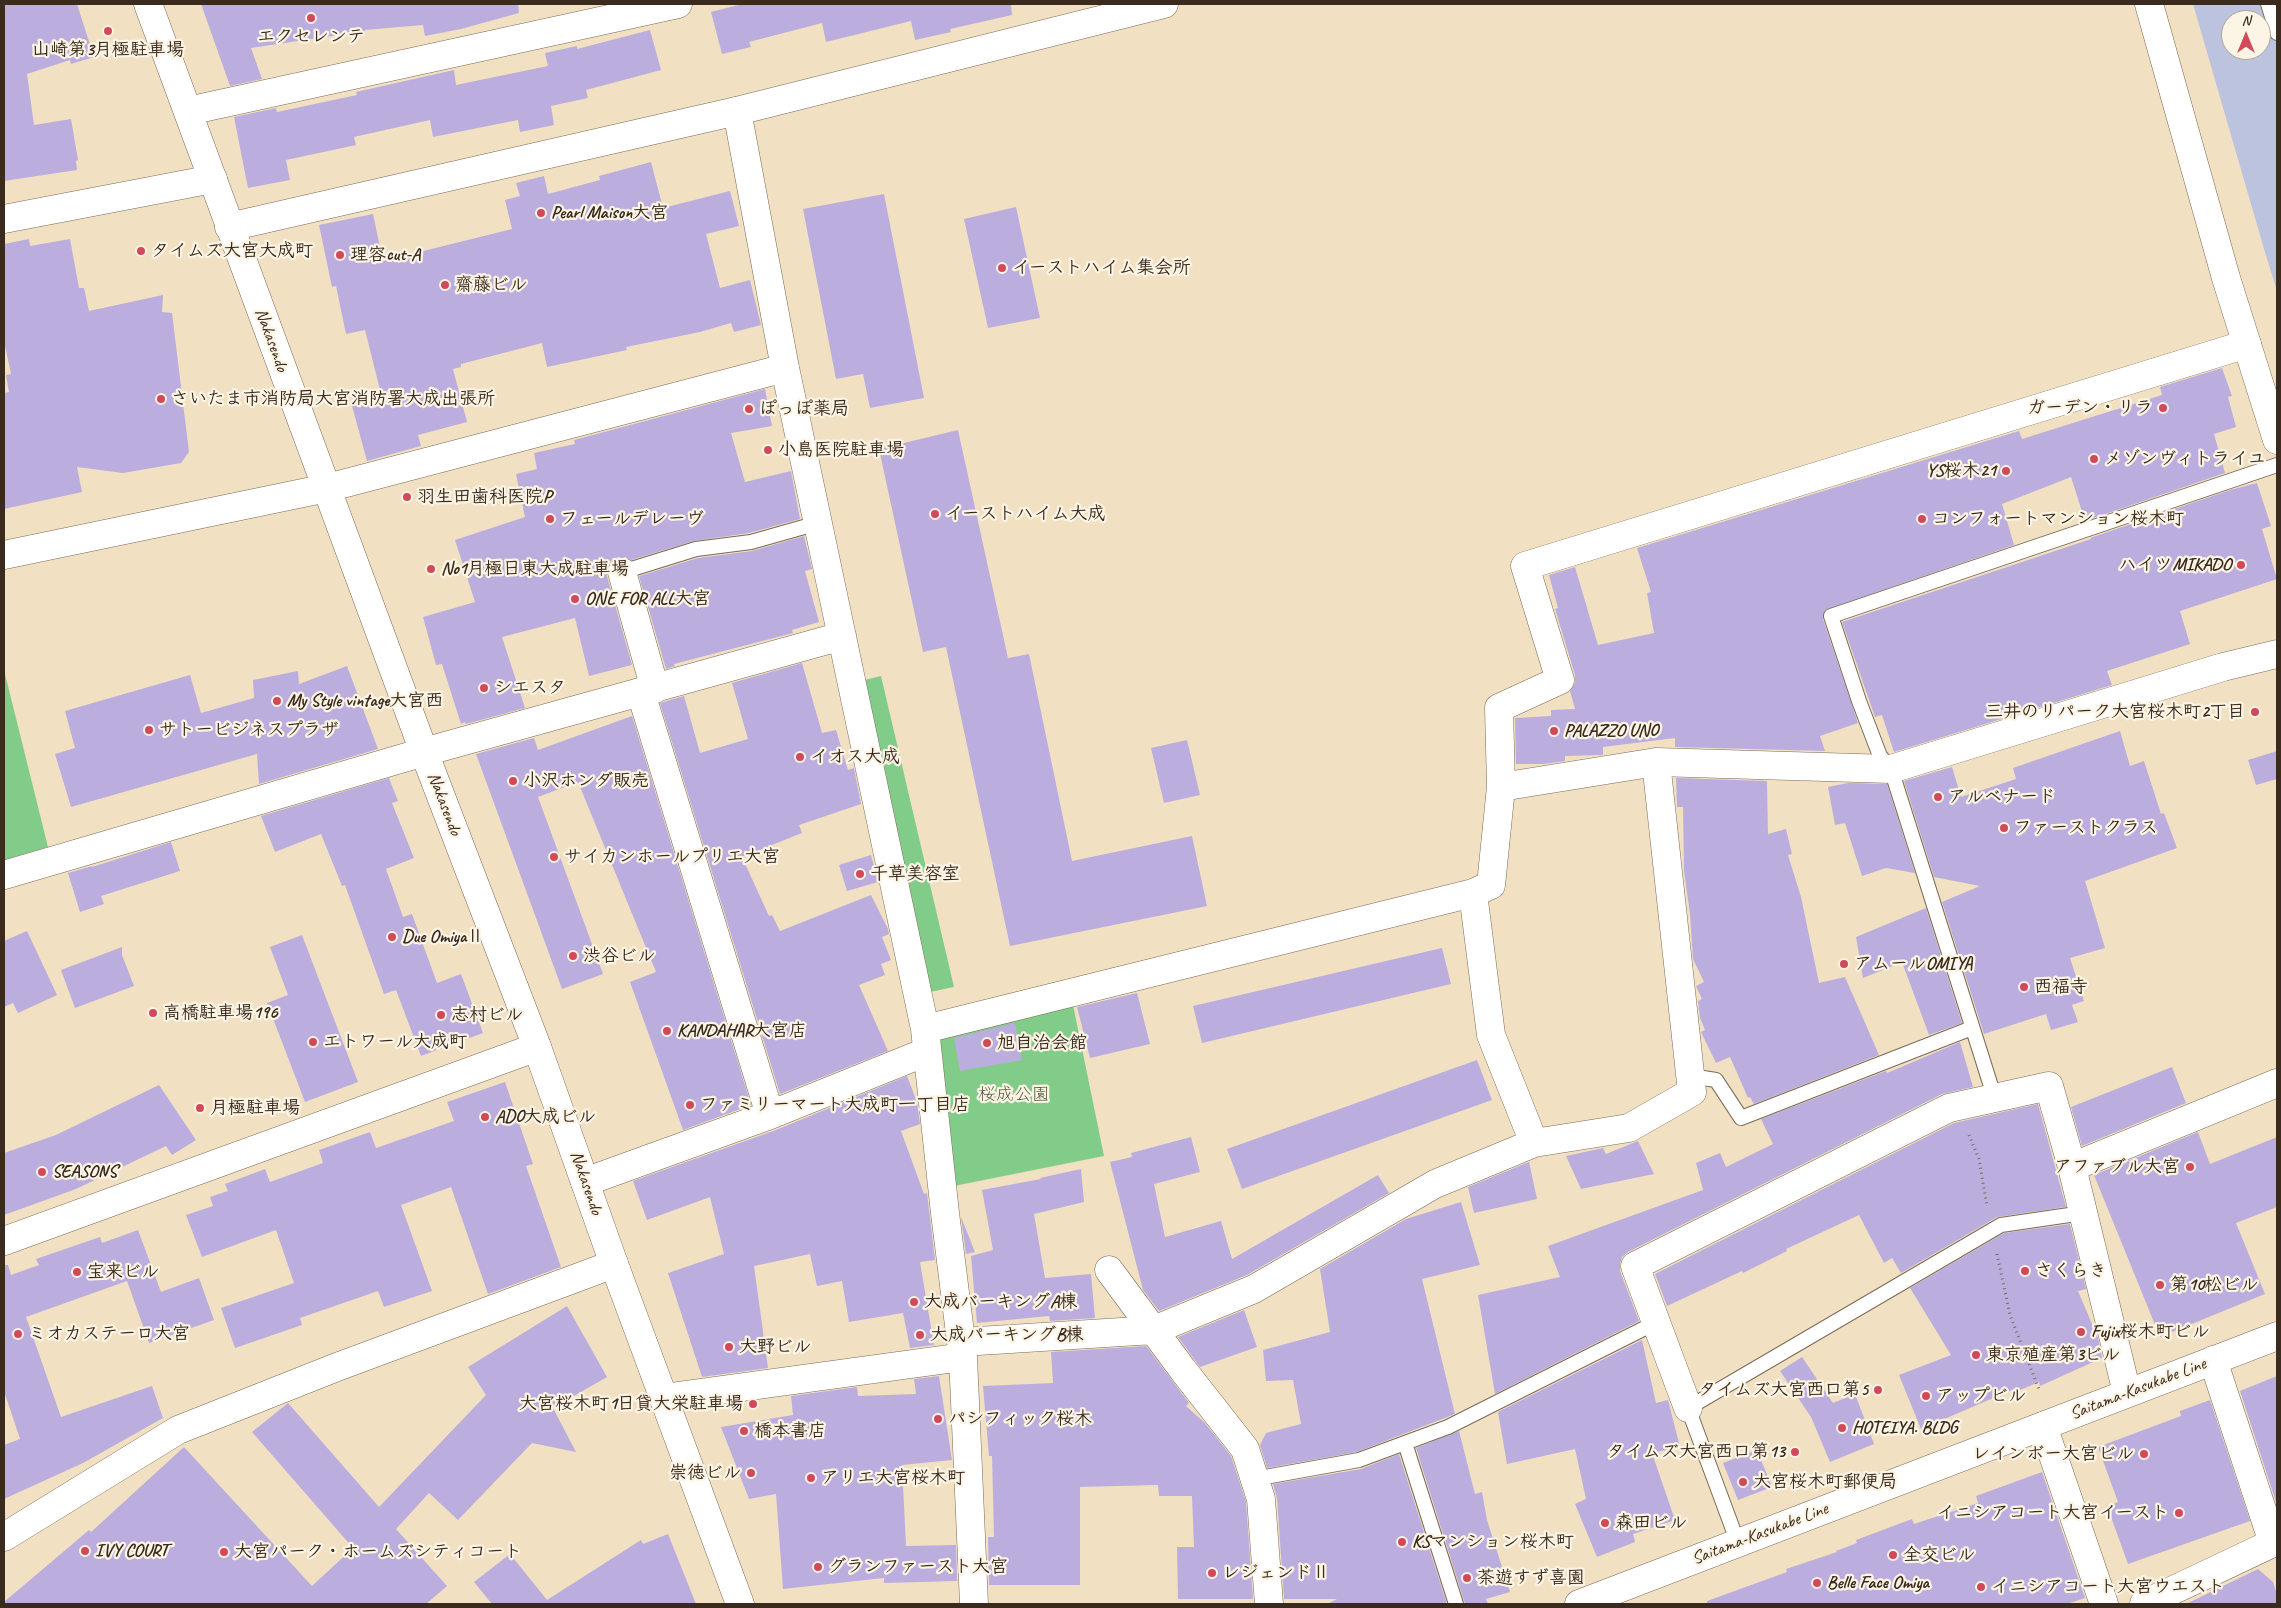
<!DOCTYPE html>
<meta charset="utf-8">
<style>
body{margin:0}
#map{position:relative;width:2281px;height:1608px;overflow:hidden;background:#f2e0c2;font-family:Caveat,sans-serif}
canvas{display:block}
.frame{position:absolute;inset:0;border:5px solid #3b2a1e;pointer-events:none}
.north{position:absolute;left:2221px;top:10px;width:50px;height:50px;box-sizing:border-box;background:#fcf5e5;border:1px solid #afa495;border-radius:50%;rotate:0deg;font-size:14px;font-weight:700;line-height:20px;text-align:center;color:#3b2a1e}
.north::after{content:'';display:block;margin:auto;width:18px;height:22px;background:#d1495b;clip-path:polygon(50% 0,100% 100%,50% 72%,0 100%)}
</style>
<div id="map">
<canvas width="2281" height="1608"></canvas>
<div class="frame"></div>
<div class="north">N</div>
</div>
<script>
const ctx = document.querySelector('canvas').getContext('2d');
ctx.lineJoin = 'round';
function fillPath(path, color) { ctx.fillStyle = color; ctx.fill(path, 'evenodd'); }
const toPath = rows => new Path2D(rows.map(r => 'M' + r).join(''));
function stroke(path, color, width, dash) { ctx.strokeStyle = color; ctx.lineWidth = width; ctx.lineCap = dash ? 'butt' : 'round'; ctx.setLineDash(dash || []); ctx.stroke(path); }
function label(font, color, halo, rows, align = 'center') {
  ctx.font = font + ' Caveat,"Klee One",sans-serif'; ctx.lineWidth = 4.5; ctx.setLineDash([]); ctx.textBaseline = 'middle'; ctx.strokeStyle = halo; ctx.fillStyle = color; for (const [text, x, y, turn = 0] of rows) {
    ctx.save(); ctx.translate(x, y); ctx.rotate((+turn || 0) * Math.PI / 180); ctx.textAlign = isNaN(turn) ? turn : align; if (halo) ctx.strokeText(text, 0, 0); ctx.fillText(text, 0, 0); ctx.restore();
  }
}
const industrial = toPath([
 [2193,4,2277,4,2277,291,2264,249],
 [2231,20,2261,20,2261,50,2231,50]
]);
const green = toPath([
 [4,670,48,847,4,860],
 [881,676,954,987,925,993,857,682],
 [1072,1000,1104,1156,949,1187,932,1033]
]);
const building = toPath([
 [4,4,77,4,94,57,71,64,70,60,27,74,34,125,71,119,78,160,76,161,77,170,4,181],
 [201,4,518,4,519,13,461,29,425,36,423,25,365,30,365,31,251,48,262,79,230,86],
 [742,4,1011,4,1012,15,950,29,951,32,915,40,911,21,826,42,822,23,749,42,751,47,722,54,711,12],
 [650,30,661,70,586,90,588,98,551,106,554,125,520,132,518,120,433,137,430,120,354,137,356,145,286,160,290,180,248,188,234,117,276,108,277,112,357,95,356,92,454,70,456,85,548,66,545,53,577,46,577,49],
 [651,162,663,208,730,191,739,226,706,234,720,288,750,280,761,325,734,332,731,323,700,332,626,347,627,350,547,367,542,343,461,364,461,367,453,369,467,422,418,435,421,446,367,461,352,406,382,398,365,330,346,334,336,286,332,287,319,225,373,214,383,261,512,229,505,200,520,196,516,183,544,176,548,194,600,180,599,176],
 [884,194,924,398,870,408,863,374,836,379,803,209],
 [1016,207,1040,318,988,328,964,219],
 [29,239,30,246,70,239,79,288,84,288,89,311,163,295,162,312,172,313,189,452,181,463,123,473,77,467,82,492,4,509,4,393,9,392,6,375,11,374,4,341,4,244],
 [2222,368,2232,396,2228,397,2236,427,2214,434,2225,473,2085,521,2071,477,2002,504,2014,545,1825,610,1823,619,1858,723,1820,736,1825,751,1675,747,1675,738,1603,747,1603,755,1565,756,1565,761,1544,764,1516,764,1515,718,1551,716,1551,710,1575,709,1570,691,1575,683,1575,675,1555,609,1558,608,1549,575,1575,567,1598,645,1654,633,1647,593,1651,592,1637,548,2019,431,2022,439,2162,395,2160,387],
 [765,389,772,426,731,433,745,482,791,471,800,519,749,533,694,541,631,560,625,557,618,557,611,561,607,568,607,576,632,665,589,676,575,618,502,637,525,708,466,724,465,722,461,724,442,664,436,665,423,617,475,602,455,540,525,517,516,474,537,469,534,453,575,444,574,440],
 [958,430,1008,658,1029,654,1072,861,1192,836,1207,906,1010,946,946,647,923,652,879,449],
 [2257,483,2271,526,2262,529,2277,579,2180,611,2190,644,2107,671,2112,685,1894,752,1882,715,1875,717,1842,622,2091,539,2090,538,2230,490],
 [804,536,812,569,805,571,819,622,792,630,793,633,674,664,675,666,666,669,639,576,698,558,752,551],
 [802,663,822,733,836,730,848,770,854,768,861,804,799,825,802,833,742,857,769,916,772,915,780,931,871,895,888,929,889,934,882,937,891,960,881,964,885,975,859,985,888,1051,780,1094,660,703,684,696,700,753,748,739,732,683],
 [347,666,378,749,259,784,257,754,71,807,55,754,75,748,65,711,190,675,201,713,254,698,253,680,298,671,299,684],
 [632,716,751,1105,683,1130,630,982,656,972,578,782,538,797,603,974,562,989,476,754,534,738,538,750],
 [2120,731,2130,766,2144,761,2161,814,2164,813,2177,848,2085,881,2105,948,2070,958,2084,1001,2072,1005,2078,1022,2051,1030,2046,1014,1984,1034,1942,902,1980,886,1934,877,1904,781,1952,767,1961,797,2016,779,2013,768],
 [1187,740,1200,795,1164,803,1151,748],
 [2277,751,2277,779,2256,785,2248,760],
 [389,778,398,801,392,803,414,858,386,869,403,917,412,914,437,983,461,974,483,1033,421,1056,396,990,384,994,345,885,342,886,321,834,275,852,261,816],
 [1676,778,1767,781,1768,834,1786,829,1792,854,1788,855,1801,897,1819,983,1845,977,1879,1055,1754,1104,1750,1097,1748,1098,1730,1057,1716,1063,1701,1032,1705,1030,1700,1018,1698,1001,1702,999,1696,986,1704,982,1693,959,1690,914,1684,871,1683,807,1677,807],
 [1848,783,1887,784,1915,873,1886,868,1862,876,1845,823,1835,825,1828,787],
 [171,842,180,871,101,896,104,904,80,912,68,873,92,866,92,867],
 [871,855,878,882,847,891,839,865],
 [1926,908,1962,1023,1929,1035,1902,962,1863,978,1856,937],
 [27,931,57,995,18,1013,13,1003,4,1007,4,941],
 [302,935,358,1082,305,1102,267,1003,288,995,270,947],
 [122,947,122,955,134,986,75,1008,61,970],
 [1442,948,1451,984,1202,1043,1193,1006],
 [1137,993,1150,1044,1090,1058,1077,1007],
 [1015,1023,1022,1060,960,1071,954,1038],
 [1960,1042,1973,1087,1942,1094,1628,1252,1622,1257,1620,1264,1620,1271,1639,1321,1495,1394,1478,1295,1560,1277,1548,1246,1703,1190,1696,1163,1720,1153,1726,1167,1773,1144,1761,1119,1886,1071,1887,1073],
 [1477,1060,1492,1100,1242,1189,1227,1149],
 [2172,1067,2186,1103,2082,1146,2071,1107],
 [907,1076,917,1102,920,1124,901,1131,924,1194,927,1193,935,1260,920,1262,934,1345,910,1348,903,1313,849,1322,842,1281,817,1286,810,1254,754,1266,768,1368,702,1377,668,1273,724,1254,710,1197,647,1220,633,1181,776,1130],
 [505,1082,533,1164,526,1166,561,1267,488,1294,451,1187,401,1205,432,1291,384,1307,378,1291,300,1318,302,1325,235,1348,221,1308,294,1283,276,1230,202,1257,186,1215,213,1206,210,1197,228,1191,225,1184,265,1169,270,1182,323,1163,319,1150,370,1132,376,1148,454,1121,447,1102],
 [159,1085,196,1140,172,1155,166,1146,76,1189,4,1215,4,1153,56,1135],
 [2038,1104,2066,1207,1997,1217,1901,1273,1892,1258,1884,1263,1859,1215,1786,1249,1787,1251,1743,1273,1742,1271,1667,1306,1655,1274,1954,1123],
 [2198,1132,2210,1164,2277,1137,2277,1207,2236,1223,2265,1294,2160,1337,2094,1175],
 [1191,1137,1200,1172,1154,1184,1165,1237,1221,1221,1232,1259,1378,1175,1389,1193,1247,1275,1159,1311,1143,1290,1110,1162,1132,1157,1131,1153],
 [1638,1141,1654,1174,1581,1189,1566,1156,1603,1148,1606,1154],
 [1529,1162,1537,1199,1474,1213,1468,1187],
 [1081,1169,1084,1202,1034,1214,1045,1278,1091,1274,1095,1318,1050,1321,1049,1316,977,1323,971,1256,993,1250,982,1190,1041,1179,1040,1178],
 [1461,1202,1480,1265,1422,1279,1455,1414,1357,1452,1267,1468,1260,1445,1266,1433,1301,1424,1293,1380,1266,1381,1263,1350,1330,1332,1320,1269,1406,1219],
 [961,1217,975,1252,966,1254],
 [2070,1224,2086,1289,2078,1291,2098,1338,2102,1358,2040,1386,2039,1382,2013,1393,2012,1390,1921,1429,1899,1375,1951,1355,1910,1288,2004,1233],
 [138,1230,161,1292,199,1278,214,1320,149,1343,127,1281,26,1317,61,1417,152,1386,163,1418,83,1463,4,1499,4,1445,20,1439,4,1391,4,1265,8,1265,11,1275,39,1265,36,1259,100,1237,102,1243],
 [567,1306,607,1377,553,1408,576,1452,532,1443,458,1520,429,1493,396,1529,447,1586,426,1604,4,1604,4,1602,89,1530,91,1532,184,1447,312,1586,353,1548,252,1432,288,1403,379,1507,486,1395,468,1367],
 [1244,1310,1257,1347,1200,1367,1178,1337],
 [1642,1340,1656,1403,1668,1400,1680,1447,1652,1453,1675,1520,1633,1534,1635,1542,1597,1557,1575,1504,1586,1499,1575,1449,1507,1464,1498,1412],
 [1146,1346,1189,1403,1186,1406,1205,1423,1231,1456,1246,1502,1253,1599,1178,1599,1177,1547,1194,1547,1192,1496,1159,1496,1158,1485,1080,1487,1080,1585,989,1585,988,1537,994,1537,992,1456,989,1456,983,1386,1053,1383,1051,1352],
 [1802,1357,1833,1403,1855,1394,1874,1444,1830,1462,1811,1417,1780,1371],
 [939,1376,952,1460,902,1465,906,1546,956,1545,957,1581,884,1583,884,1578,783,1589,776,1494,749,1499,721,1427,793,1415,791,1396,857,1387,858,1396,916,1394,914,1379],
 [2277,1376,2277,1505,2240,1391],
 [2210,1400,2250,1521,2128,1564,2107,1506,2118,1502,2098,1447,2181,1416,2180,1411],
 [1459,1431,1475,1494,1482,1492,1487,1520,1510,1592,1486,1599,1488,1604,1465,1604,1416,1448],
 [1757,1450,1772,1487,1738,1500,1723,1463],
 [1399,1454,1447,1604,1327,1604,1337,1599,1284,1599,1277,1498,1273,1484,1361,1469],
 [2042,1472,2085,1598,2067,1604,1707,1604,1707,1601,1787,1572,1786,1569,1837,1552,1836,1551,1857,1543,1856,1540,1912,1519,1914,1524,1978,1503,1976,1496],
 [668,1534,696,1604,492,1604,474,1582,510,1554,547,1600,641,1540,643,1544],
 [2258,1569,2273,1582,2277,1595,2277,1604,2186,1604]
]);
const path = toPath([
 [1969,1135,1979,1159,1987,1206],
 [1997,1254,2010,1315,2040,1392]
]);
const lane = toPath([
 [2268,4,2277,33],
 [622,572,696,549,751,542,818,523],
 [1690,1076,1716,1080,1741,1118,1972,1028],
 [1995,1099,1891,769,1880,756,1859,701,1831,616,2277,465],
 [1405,1443,1456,1604],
 [1254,1479,1359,1460,1448,1427,1657,1322],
 [1738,1543,1688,1408,2001,1225,2083,1213]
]);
const street = toPath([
 [188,111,678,4],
 [737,111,785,368,925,1029,945,1213,963,1357,974,1604],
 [4,555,327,488,785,368],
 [622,572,655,689],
 [641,693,770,1115],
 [1501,787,1656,762,1891,769,2223,667,2277,654],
 [4,875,424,752,842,636],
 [1473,893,1491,1035,1534,1143,1629,1128,1692,1092,1656,762],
 [925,1029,1473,893,1491,885,1501,787,1499,708,1560,680,1525,566,2247,344],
 [2072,1167,2127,1393],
 [585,1182,770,1115,926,1052],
 [4,1241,537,1047],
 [1109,1270,1183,1370,1245,1449,1261,1499,1269,1604],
 [962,1342,1154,1330,1254,1289,1435,1184,1534,1143],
 [2213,1360,2273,1543],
 [663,1398,963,1357],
 [1688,1408,1635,1266,1949,1108,2049,1086,2072,1167,2277,1083],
 [2043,1426,2104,1604],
 [4,1537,178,1430,337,1367,614,1264],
 [2144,1604,2277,1541]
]);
const secondary = toPath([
 [2149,4,2226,278,2277,440],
 [4,219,213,179],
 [229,227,737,111,1164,4]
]);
const primary = toPath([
 [1579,1604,2277,1336]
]);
const highway = toPath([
 [148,4,424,752,537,1047,614,1264,740,1604]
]);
const markers = [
 [311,18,5,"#d1495b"],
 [108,31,5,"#d1495b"],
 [541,213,5,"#d1495b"],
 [141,251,5,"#d1495b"],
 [340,255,5,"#d1495b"],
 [1002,268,5,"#d1495b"],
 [445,285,5,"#d1495b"],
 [161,399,5,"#d1495b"],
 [2163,408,5,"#d1495b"],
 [749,409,5,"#d1495b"],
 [768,450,5,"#d1495b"],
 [2094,459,5,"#d1495b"],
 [2006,471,5,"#d1495b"],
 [407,497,5,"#d1495b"],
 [935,514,5,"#d1495b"],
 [550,519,5,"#d1495b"],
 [1922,519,5,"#d1495b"],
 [2241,565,5,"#d1495b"],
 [431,569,5,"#d1495b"],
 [575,599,5,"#d1495b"],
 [484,688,5,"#d1495b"],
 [277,701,5,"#d1495b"],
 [2255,712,5,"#d1495b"],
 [149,730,5,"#d1495b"],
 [1554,731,5,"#d1495b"],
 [800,757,5,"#d1495b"],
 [513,781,5,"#d1495b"],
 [1938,797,5,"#d1495b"],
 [2004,828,5,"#d1495b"],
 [554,857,5,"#d1495b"],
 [860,874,5,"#d1495b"],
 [392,937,5,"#d1495b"],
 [573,956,5,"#d1495b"],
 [1844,964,5,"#d1495b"],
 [2024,987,5,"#d1495b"],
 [153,1013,5,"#d1495b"],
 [441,1015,5,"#d1495b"],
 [667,1031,5,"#d1495b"],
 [313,1042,5,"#d1495b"],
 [987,1043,5,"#d1495b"],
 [690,1105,5,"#d1495b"],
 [200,1108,5,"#d1495b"],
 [485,1117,5,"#d1495b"],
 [2190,1167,5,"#d1495b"],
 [42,1172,5,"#d1495b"],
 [2025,1271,5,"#d1495b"],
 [77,1272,5,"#d1495b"],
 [2160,1285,5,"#d1495b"],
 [914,1302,5,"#d1495b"],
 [2081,1332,5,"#d1495b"],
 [18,1334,5,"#d1495b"],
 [920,1335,5,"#d1495b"],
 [729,1347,5,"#d1495b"],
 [1976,1355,5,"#d1495b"],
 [1878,1390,5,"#d1495b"],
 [1926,1396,5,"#d1495b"],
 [753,1404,5,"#d1495b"],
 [938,1419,5,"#d1495b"],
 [1842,1428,5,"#d1495b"],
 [744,1431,5,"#d1495b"],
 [1795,1452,5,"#d1495b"],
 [2144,1454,5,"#d1495b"],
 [751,1473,5,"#d1495b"],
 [811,1478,5,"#d1495b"],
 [1743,1482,5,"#d1495b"],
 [2179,1513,5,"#d1495b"],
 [1605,1523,5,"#d1495b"],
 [1402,1542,5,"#d1495b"],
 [85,1551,5,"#d1495b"],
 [224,1552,5,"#d1495b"],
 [1893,1555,5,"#d1495b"],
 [818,1567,5,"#d1495b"],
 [1212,1573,5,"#d1495b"],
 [1467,1578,5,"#d1495b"],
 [1817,1583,5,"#d1495b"],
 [1981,1587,5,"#d1495b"]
];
const poiNames = [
 ["エクセレンテ",311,37,"center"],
 ["山崎第3月極駐車場",108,50,"center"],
 ["Pearl Maison大宮",551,213],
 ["タイムズ大宮大成町",151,251],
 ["理容cut-A",350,255],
 ["イーストハイム集会所",1012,268],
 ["齋藤ビル",455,285],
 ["さいたま市消防局大宮消防署大成出張所",171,399],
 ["ガーデン・リラ",2153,408,"right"],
 ["ぽっぽ薬局",759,409],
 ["小島医院駐車場",778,450],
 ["メゾンヴィトライユ",2104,459],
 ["YS桜木21",1996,471,"right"],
 ["羽生田歯科医院P",417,497],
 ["イーストハイム大成",945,514],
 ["フェールデレーヴ",560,519],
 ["コンフォートマンション桜木町",1932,519],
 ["ハイツMIKADO",2231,565,"right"],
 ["No1月極日東大成駐車場",441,569],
 ["ONE FOR ALL大宮",585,599],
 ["シエスタ",494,688],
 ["My Style vintage大宮西",287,701],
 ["三井のリパーク大宮桜木町2丁目",2245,712,"right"],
 ["サトービジネスプラザ",159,730],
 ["PALAZZO UNO",1564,731],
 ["イオス大成",810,757],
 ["小沢ホンダ販売",523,781],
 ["アルベナード",1948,797],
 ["ファーストクラス",2014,828],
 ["サイカンホールプリエ大宮",564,857],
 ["千草美容室",870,874],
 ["Due OmiyaⅡ",402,937],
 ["渋谷ビル",583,956],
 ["アムールOMIYA",1854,964],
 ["西福寺",2034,987],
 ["高橋駐車場196",163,1013],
 ["志村ビル",451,1015],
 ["KANDAHAR大宮店",677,1031],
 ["エトワール大成町",323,1042],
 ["旭自治会館",997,1043],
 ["ファミリーマート大成町一丁目店",700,1105],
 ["月極駐車場",210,1108],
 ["ADO大成ビル",495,1117],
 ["アファブル大宮",2180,1167,"right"],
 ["SEASONS",52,1172],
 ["さくらき",2035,1271],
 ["宝来ビル",87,1272],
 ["第10松ビル",2170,1285],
 ["大成バーキングA棟",924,1302],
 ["Fujix桜木町ビル",2091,1332],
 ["ミオカステーロ大宮",28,1334],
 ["大成パーキングB棟",930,1335],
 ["大野ビル",739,1347],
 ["東京殖産第3ビル",1986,1355],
 ["タイムズ大宮西口第5",1868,1390,"right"],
 ["アップビル",1936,1396],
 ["大宮桜木町1日貸大栄駐車場",743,1404,"right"],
 ["パシフィック桜木",948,1419],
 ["HOTEIYA. BLDG",1852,1428],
 ["橋本書店",754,1431],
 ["タイムズ大宮西口第13",1785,1452,"right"],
 ["レインボー大宮ビル",2134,1454,"right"],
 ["崇徳ビル",741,1473,"right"],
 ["アリエ大宮桜木町",821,1478],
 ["大宮桜木町郵便局",1753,1482],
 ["イニシアコート大宮イースト",2169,1513,"right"],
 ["森田ビル",1615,1523],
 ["KSマンション桜木町",1412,1542],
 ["IVY COURT",95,1551],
 ["大宮パーク・ホームズシティコート",234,1552],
 ["全交ビル",1903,1555],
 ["グランファースト大宮",828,1567],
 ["レジェンドⅡ",1222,1573],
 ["茶遊すず喜園",1477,1578],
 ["Belle Face Omiya",1827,1583],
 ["イニシアコート大宮ウエスト",1991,1587]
];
const streetNames = [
 ["Nakasendo",271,340,70],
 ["Nakasendo",444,804,69],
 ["Nakasendo",586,1183,71],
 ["Saitama-Kasukabe Line",2138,1389,-21],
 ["Saitama-Kasukabe Line",1760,1534,-21]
];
const parkNames = [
 ["桜成公園",1014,1095]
];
fillPath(industrial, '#bcc3de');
fillPath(green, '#82cc89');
fillPath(building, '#bbaede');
stroke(lane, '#7b6a57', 16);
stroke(street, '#7b6a57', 29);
stroke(secondary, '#7b6a57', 29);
stroke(primary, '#7b6a57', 29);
stroke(highway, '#7b6a57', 29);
stroke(path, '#7b6a57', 3, [1, 4]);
stroke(lane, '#fff', 14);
stroke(street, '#fff', 28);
stroke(secondary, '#fff', 28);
stroke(primary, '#fff', 28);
stroke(highway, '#fff', 28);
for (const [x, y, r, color] of markers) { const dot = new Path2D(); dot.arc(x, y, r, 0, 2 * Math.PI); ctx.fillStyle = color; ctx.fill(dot); stroke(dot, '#fcf5e5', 2); }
label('bold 18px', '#3b2a1e', '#fcf5e5', poiNames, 'left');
label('18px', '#3b2a1e', '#fcf5e5', streetNames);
label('18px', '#505b3e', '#fcf5e5', parkNames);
</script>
